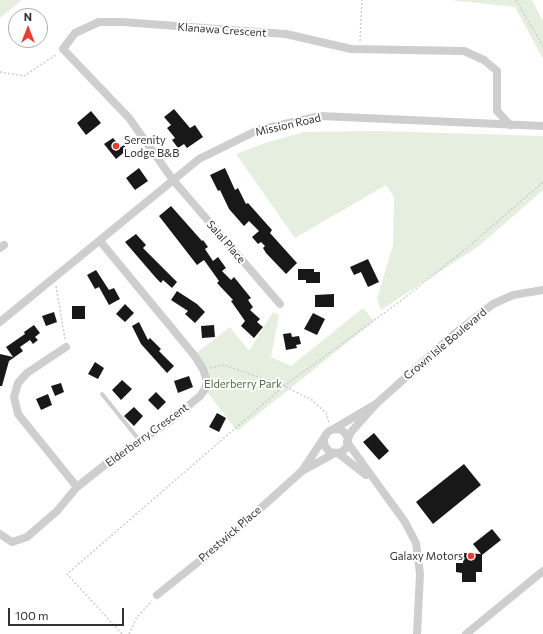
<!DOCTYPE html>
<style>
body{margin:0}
#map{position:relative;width:543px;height:634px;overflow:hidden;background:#fff;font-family:Commissioner,sans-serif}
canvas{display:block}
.north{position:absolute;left:8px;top:8px;width:40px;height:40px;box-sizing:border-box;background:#fff;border:1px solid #adadad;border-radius:50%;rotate:0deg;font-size:11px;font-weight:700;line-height:16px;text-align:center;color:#313131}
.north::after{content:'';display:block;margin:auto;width:14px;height:18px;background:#e83d34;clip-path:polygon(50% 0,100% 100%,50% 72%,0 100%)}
.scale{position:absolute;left:8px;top:608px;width:116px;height:18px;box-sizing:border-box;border:2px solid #313131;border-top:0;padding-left:5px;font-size:12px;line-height:14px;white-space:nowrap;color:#313131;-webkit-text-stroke:3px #fff;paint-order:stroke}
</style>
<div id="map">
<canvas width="543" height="634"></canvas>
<div class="north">N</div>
<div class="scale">100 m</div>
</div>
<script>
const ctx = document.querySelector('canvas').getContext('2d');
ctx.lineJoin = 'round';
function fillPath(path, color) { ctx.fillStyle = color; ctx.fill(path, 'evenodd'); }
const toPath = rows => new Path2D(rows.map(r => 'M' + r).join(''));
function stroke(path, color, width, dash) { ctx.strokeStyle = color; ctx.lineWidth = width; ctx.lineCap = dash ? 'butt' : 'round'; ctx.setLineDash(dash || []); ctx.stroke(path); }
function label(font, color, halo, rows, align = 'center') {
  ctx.font = font + ' Commissioner,sans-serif'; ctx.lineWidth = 4; ctx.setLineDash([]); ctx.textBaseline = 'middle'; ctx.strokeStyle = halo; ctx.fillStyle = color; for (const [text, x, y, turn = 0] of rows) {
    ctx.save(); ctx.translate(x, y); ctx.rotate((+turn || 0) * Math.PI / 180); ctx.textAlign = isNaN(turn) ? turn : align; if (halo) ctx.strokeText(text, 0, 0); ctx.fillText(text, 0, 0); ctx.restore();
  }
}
const green = toPath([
 [0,0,22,0,0,18],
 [450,0,532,0,543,21,543,59,515,7],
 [378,131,543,136,543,190,479,246,381,310,377,299,393,245,394,197,386,185,295,238,236,154,265,143,304,132],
 [363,308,374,321,237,431,205,389,207,381,194,355,230,327,249,351,273,312,279,315,271,357,291,366]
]);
const building = toPath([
 [174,109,190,128,195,125,203,137,187,148,184,144,178,148,172,140,175,138,167,128,171,125,164,117],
 [91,111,101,123,86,135,77,123],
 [113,138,121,147,124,145,127,150,116,159,104,144],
 [139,168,148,181,135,190,126,178],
 [225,168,235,190,238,188,246,204,248,203,272,230,270,233,297,263,286,274,266,253,263,248,265,246,261,242,258,244,252,237,259,231,249,221,244,226,229,209,220,190,218,191,210,175],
 [171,206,202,241,203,240,208,247,205,249,213,261,218,257,226,268,222,271,231,280,234,277,251,298,248,300,253,307,250,310,260,319,257,322,263,327,254,338,241,326,245,321,231,301,233,300,217,283,219,281,204,260,197,265,159,216],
 [136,234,146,245,143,248,177,282,172,288,163,280,161,283,156,278,125,242],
 [368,259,379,282,368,287,361,272,354,275,350,267],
 [298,269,314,269,314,272,320,272,320,283,306,283,306,280,298,280],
 [96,270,109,290,114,288,120,299,109,305,99,287,95,289,87,275],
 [177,291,197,304,205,312,195,323,185,314,188,311,171,300],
 [334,294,334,307,315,307,315,295],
 [125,304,134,313,125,322,116,314],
 [72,306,85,306,85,319,72,319],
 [54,312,57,322,46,326,42,316],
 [313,313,325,319,317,335,304,329],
 [139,322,148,340,150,338,161,349,159,351,174,366,167,373,141,344,132,326],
 [34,325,40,333,35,337,38,340,33,344,30,340,20,347,23,351,9,361,2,386,0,386,0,354,13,357,6,347,25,334,24,332],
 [214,325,215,337,202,338,201,326],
 [291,333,292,337,299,336,301,344,296,345,297,348,286,350,283,334],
 [95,362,104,368,98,379,88,374],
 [189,376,193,387,178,393,174,381],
 [122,380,132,389,121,400,112,390],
 [61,383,64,392,55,396,51,386],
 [156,392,166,402,158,410,148,400],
 [48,394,52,405,41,410,36,399],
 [134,407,143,416,134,426,124,416],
 [217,413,226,418,219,432,209,427],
 [374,433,389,451,379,460,363,442],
 [464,464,481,485,433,524,416,502],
 [492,529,501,540,482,555,482,572,476,572,476,582,462,582,462,573,456,572,456,563,463,563,463,553,481,554,473,544]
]);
const path = toPath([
 [516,0,543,46],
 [360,41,362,0],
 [0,72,24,76,57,54],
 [56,286,65,339],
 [210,368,224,365,284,386,312,400,326,413,329,423],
 [122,634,67,574,284,386,398,303,467,248,543,182],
 [129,634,137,617,152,601]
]);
const service = toPath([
 [102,394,140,441]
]);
const minor = toPath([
 [0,248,4,245],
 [280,304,173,180,129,118,63,49,75,33,99,22,122,22,286,34,351,49,464,51,484,60,497,71,497,111,510,125],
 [0,322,199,159,258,130,320,116,543,126],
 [66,347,27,373,18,383,14,397,18,414,77,487],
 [376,404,453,335,493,304,513,295,543,290],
 '324 441a12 12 0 1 1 24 0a12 12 0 1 1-24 0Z',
 [332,430,376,404,351,432,347,441],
 [326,435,302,471,335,453],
 [347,442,405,522,416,543,420,574,417,634],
 [338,453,366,475],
 [0,534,12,542,27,537,57,511,77,487,111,460,169,422,200,396,205,389,207,381,203,369,194,355,100,241],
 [157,595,222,543,302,471],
 [466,634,543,571]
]);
const markers = [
 [116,146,4,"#e83d34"],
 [471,556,4,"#e83d34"]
];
const streetNames = [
 ["Klanawa Crescent",222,30,4],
 ["Mission Road",288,125,-13],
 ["Salal Place",226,242,49],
 ["Crown Isle Boulevard",445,344,-40],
 ["Elderberry Crescent",147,435,-36],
 ["Prestwick Place",230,534,-41]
];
const poiNames = [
 ["Serenity",124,140],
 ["Lodge B&B",124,153],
 ["Galaxy Motors",463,556,"right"]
];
const parkNames = [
 ["Elderberry Park",243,384]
];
fillPath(green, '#e6eee0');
fillPath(building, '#181818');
stroke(path, '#cecece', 1.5, [2, 2]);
stroke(service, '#cecece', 4);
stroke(minor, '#cecece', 8);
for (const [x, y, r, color] of markers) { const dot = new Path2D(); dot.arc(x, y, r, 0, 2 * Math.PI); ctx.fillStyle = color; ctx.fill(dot); stroke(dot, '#fff', 1.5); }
label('11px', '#313131', '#fff', streetNames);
label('11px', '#313131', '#fff', poiNames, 'left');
label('11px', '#4e6f3d', '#fff', parkNames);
</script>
